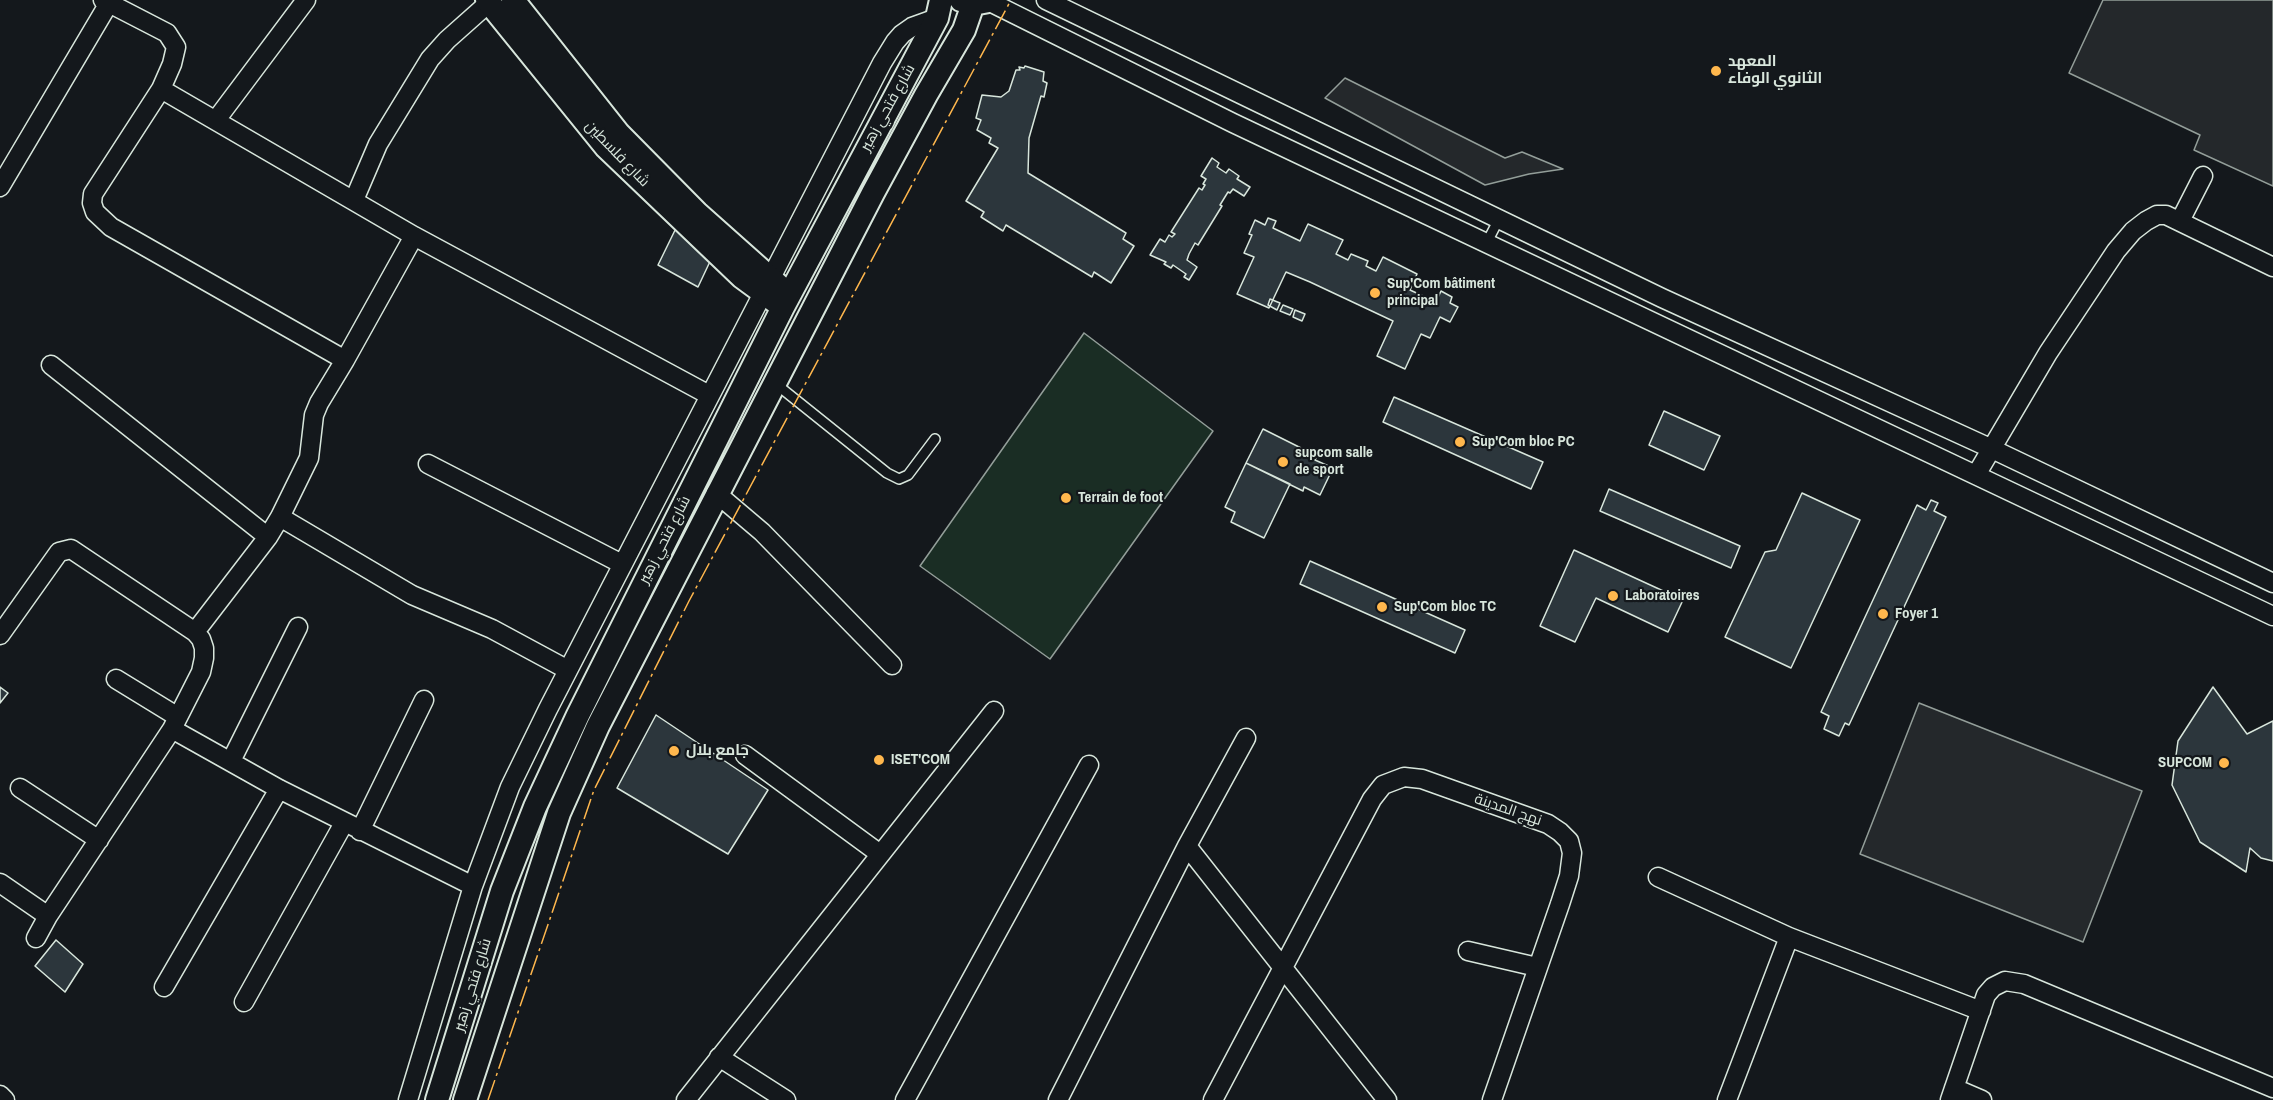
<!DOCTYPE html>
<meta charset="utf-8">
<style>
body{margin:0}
canvas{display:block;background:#14181c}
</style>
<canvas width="2273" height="1100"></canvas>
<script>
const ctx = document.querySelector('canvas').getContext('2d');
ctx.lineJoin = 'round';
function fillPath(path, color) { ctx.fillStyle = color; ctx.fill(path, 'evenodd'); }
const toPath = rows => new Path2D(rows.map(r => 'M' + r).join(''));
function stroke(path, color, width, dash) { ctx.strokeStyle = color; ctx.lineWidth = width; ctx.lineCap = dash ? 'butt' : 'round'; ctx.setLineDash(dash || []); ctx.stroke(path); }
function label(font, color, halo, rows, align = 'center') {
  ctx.font = font + ' "Archivo Narrow",Cairo,sans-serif'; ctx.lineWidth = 4.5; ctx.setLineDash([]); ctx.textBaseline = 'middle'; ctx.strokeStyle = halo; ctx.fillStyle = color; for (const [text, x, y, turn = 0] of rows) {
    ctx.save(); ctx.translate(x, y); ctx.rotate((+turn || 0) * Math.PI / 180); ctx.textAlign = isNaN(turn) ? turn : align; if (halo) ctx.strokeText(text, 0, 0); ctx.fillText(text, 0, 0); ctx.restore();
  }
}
const green = toPath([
 [1084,333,1213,431,1050,659,920,566,1084,333]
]);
const parking = toPath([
 [2103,0,2273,0,2273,186,2194,150,2200,135,2069,73,2103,0],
 [1345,78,1505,158,1522,152,1563,169,1529,174,1485,185,1325,98,1345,78],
 [1919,703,2142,791,2083,942,1860,854,1919,703]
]);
const building = toPath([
 [1025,66,1044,72,1043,81,1047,83,1044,97,1041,96,1029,138,1028,173,1126,233,1123,239,1134,246,1111,283,1094,272,1092,277,1006,225,1003,231,981,217,984,212,966,201,998,148,989,143,991,138,977,130,981,120,976,118,982,95,1001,97,1009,91,1016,70,1020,70,1019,67,1024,68,1025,66],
 [1212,158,1219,163,1217,167,1226,173,1229,169,1239,176,1237,179,1250,187,1244,196,1233,189,1230,193,1228,192,1220,205,1222,206,1198,245,1195,243,1189,254,1187,260,1197,267,1189,280,1184,277,1186,274,1173,265,1171,268,1164,264,1166,262,1150,255,1160,239,1165,242,1169,235,1172,237,1175,234,1171,232,1199,188,1202,190,1205,185,1203,184,1206,179,1201,176,1212,158],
 [1268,218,1276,221,1273,228,1300,241,1308,224,1343,240,1336,254,1348,260,1351,254,1368,261,1366,266,1376,271,1383,257,1417,274,1410,290,1436,302,1441,291,1452,297,1450,303,1458,307,1450,322,1440,317,1430,338,1421,334,1405,369,1377,356,1393,321,1310,282,1286,272,1269,308,1237,294,1254,257,1244,253,1252,235,1249,234,1255,220,1265,225,1268,218],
 [679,222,714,253,698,287,658,265,679,222],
 [1270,299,1280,303,1277,310,1268,305,1270,299],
 [1283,305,1293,309,1290,315,1280,311,1283,305],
 [1295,310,1305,314,1302,321,1293,317,1295,310],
 [1394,397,1543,462,1531,489,1383,422,1394,397],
 [1664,411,1720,436,1704,470,1649,445,1664,411],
 [1263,429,1317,456,1315,460,1333,468,1320,495,1304,487,1303,491,1246,463,1263,429],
 [1246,463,1290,484,1264,538,1231,522,1235,512,1225,507,1246,463],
 [1609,489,1740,546,1731,568,1600,511,1609,489],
 [1802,493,1860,520,1791,668,1725,637,1765,552,1776,550,1802,493],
 [1931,500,1938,503,1934,511,1946,517,1849,725,1845,723,1839,736,1824,729,1829,716,1821,712,1917,505,1926,510,1931,500],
 [1574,550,1683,600,1668,632,1596,598,1575,642,1540,626,1574,550],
 [1310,561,1465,630,1455,653,1300,584,1310,561],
 [0,687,8,693,0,703,0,687],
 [2213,687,2247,734,2273,721,2273,861,2261,858,2250,848,2246,872,2200,842,2172,785,2178,741,2213,687],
 [656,715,768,790,728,854,617,788,656,715],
 [56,940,83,964,65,992,35,966,56,940]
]);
const service = toPath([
 [1486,244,1499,219],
 [776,384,887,473,899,479,908,475,935,439]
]);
const minor = toPath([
 [103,0,167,33,176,47,172,64,161,89,93,194,92,203,95,212,111,227,345,360,414,236],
 [1046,0,1662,298,1990,448,2273,583],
 [990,2,1233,123,2273,616],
 [161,89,414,236,709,395],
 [216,120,306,0],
 [0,187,109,3],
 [354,200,378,144,430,59,447,40,492,0],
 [2180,221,2203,176],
 [51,365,268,537],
 [428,464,622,564],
 [1976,475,2048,353,2116,251,2133,231,2146,221,2157,215,2166,215,2273,267],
 [716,493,762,532,892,665],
 [280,517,412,595,492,629,568,670],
 [195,632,268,537,280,517,309,458,314,415,319,403,345,360],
 [0,635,59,552,71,549,195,632,201,639,204,648,204,658,201,672,172,729,48,916,36,938],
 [116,679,178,717],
 [172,729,279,789,473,886],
 [745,755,880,854],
 [231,761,298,627],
 [20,788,99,840],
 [360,831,424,700],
 [1187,846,1387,1100],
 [1658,877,1789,937,1981,1011],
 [0,883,48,916],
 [1468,951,1537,967],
 [164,987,279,789],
 [244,1002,344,823],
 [719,1057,786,1100],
 [1954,1088,1982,1100],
 [0,1095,5,1100],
 [408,1100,473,886,510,787,548,709,882,63,895,42,902,34,912,27,937,18],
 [686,1100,994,711],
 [905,1100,1089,765],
 [1058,1100,1187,846,1246,738],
 [1213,1100,1372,799,1383,785,1404,777,1422,779,1548,824,1560,832,1569,841,1572,853,1569,876,1560,904,1492,1100],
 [1727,1100,1789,937],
 [1950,1100,1986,995,1993,987,2005,981,2024,984,2273,1088]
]);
const tertiary = toPath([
 [487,0,606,147,742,277,783,307],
 [513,0,619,134,697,213,779,286],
 [961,0,973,4,994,0],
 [437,1100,502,891,535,807,578,715,783,307,937,18,941,0],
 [465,1100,559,813,598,726,873,193,926,95,964,30,973,4]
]);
const power = toPath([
 [488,1100,594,790,689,601,1011,0]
]);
const markers = [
 [1716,71,6,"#ffb74d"],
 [1375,293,6,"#ffb74d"],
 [1460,442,6,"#ffb74d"],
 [1283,462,6,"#ffb74d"],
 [1066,498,6,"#ffb74d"],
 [1613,596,6,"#ffb74d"],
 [1382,607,6,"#ffb74d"],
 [1883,614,6,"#ffb74d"],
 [674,751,6,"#ffb74d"],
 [879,760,6,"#ffb74d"],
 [2224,763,6,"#ffb74d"]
];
const poiNames = [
 ["المعهد",1728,62],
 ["الثانوي الوفاء",1728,79],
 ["Sup'Com bâtiment",1387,284],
 ["principal",1387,301],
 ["Sup'Com bloc PC",1472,442],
 ["supcom salle",1295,453],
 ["de sport",1295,470],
 ["Terrain de foot",1078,498],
 ["Laboratoires",1625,596],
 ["Sup'Com bloc TC",1394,607],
 ["Foyer 1",1895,614],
 ["جامع بلال",686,751],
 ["ISET'COM",891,760],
 ["SUPCOM",2212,763,"right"]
];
const streetNames = [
 ["شارع فتحي زهير",888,108,-61],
 ["شارع فلسطين",617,154,46],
 ["شارع فتحي زهير",665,540,-63],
 ["نهج المدينة",1508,810,19],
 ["شارع فتحي زهير",473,985,-73]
];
fillPath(green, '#1a2d24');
stroke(green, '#939e99', 1.5);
fillPath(parking, '#24282b');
stroke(parking, '#939e99', 1.5);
fillPath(building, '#2c363c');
stroke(building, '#d8e6dc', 1.5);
stroke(service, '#d8e6dc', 12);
stroke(minor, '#d8e6dc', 21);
stroke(tertiary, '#d8e6dc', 26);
stroke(service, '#14181c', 9);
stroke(minor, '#14181c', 18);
stroke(tertiary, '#14181c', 22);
stroke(power, '#ffb74d', 1.5, [21, 4.5, 3, 4.5]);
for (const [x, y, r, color] of markers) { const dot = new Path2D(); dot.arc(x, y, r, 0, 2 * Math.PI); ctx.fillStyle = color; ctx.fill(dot); stroke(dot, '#14181c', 2); }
label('bold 15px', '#d8e6dc', '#14181c', poiNames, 'left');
label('15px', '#d8e6dc', '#14181c', streetNames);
</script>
